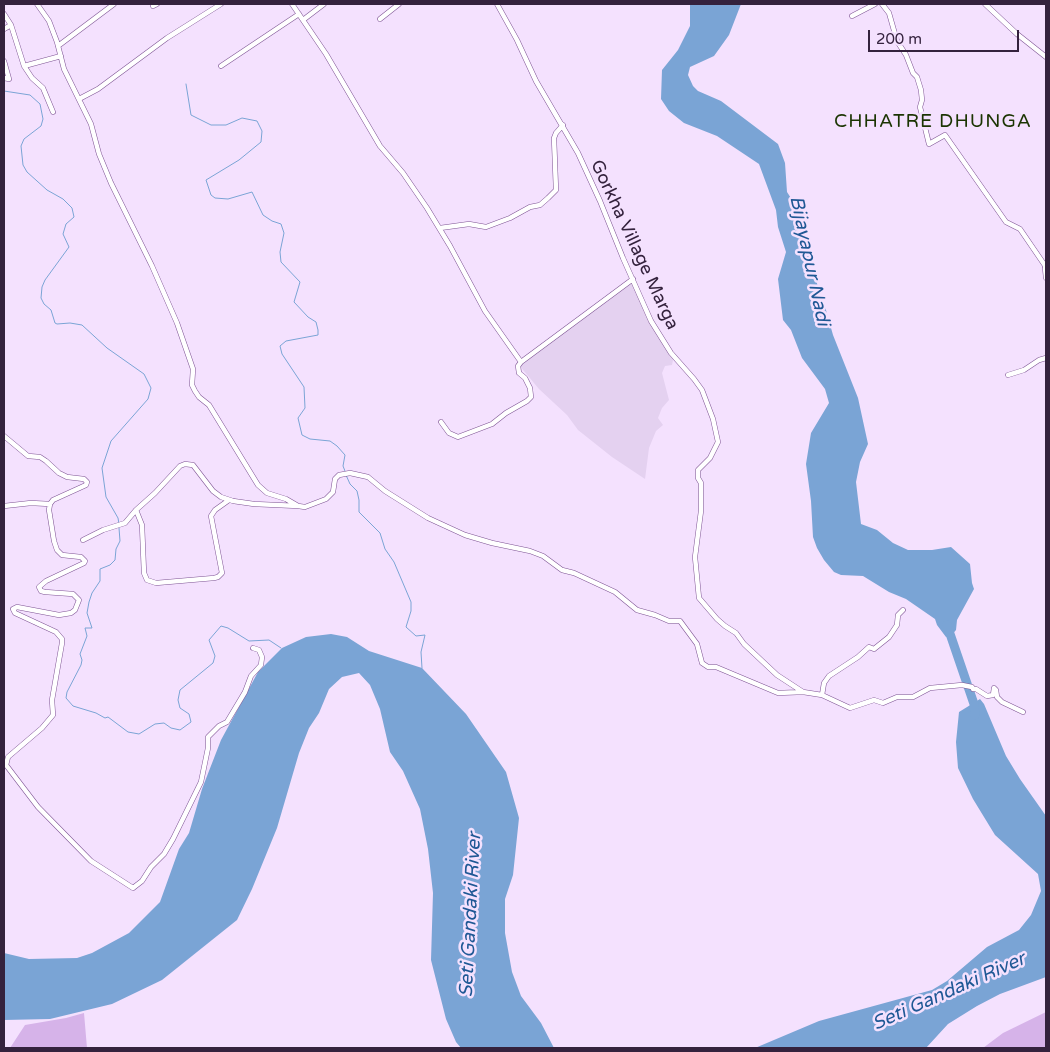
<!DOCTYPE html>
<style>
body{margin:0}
#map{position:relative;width:1050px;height:1052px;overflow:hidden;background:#f4e1fe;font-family:"Varela Round",sans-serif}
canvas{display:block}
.frame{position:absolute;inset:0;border:5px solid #34223d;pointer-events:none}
.scale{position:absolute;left:868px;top:30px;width:151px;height:22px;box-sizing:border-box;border:2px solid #34223d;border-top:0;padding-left:6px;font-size:15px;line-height:18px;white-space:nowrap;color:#34223d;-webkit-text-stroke:4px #f4e1fe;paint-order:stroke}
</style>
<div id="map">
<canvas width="1050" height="1052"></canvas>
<div class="frame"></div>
<div class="scale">200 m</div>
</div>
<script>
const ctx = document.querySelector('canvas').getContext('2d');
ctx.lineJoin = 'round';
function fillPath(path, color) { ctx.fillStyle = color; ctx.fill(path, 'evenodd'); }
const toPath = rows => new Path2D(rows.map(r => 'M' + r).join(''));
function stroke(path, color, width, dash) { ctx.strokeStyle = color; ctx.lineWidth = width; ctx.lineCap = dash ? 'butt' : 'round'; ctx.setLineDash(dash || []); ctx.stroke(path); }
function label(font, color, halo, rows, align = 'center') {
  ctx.font = font + ' "Varela Round",sans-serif'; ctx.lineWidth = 5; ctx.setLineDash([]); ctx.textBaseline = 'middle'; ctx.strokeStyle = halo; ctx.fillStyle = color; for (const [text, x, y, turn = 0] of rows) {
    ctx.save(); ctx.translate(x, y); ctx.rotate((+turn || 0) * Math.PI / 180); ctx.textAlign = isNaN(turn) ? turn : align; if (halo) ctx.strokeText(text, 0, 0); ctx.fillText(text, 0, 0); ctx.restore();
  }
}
const built = toPath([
 [632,283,647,318,673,360,672,365,665,366,662,373,669,400,662,408,658,418,663,425,656,431,649,448,645,479,612,457,578,430,567,415,539,389,519,365]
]);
const green = toPath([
 [1046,1012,1046,1048,983,1048,1003,1033],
 [84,1013,87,1048,10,1048,25,1025,66,1018]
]);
const water = toPath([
 [690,4,741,4,729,35,714,56,690,67,688,75,693,86,698,91,721,101,778,144,785,163,787,192,798,209,806,229,818,288,824,303,833,335,858,398,868,444,860,462,856,482,861,524,877,530,893,543,908,550,932,550,951,547,970,564,972,583,974,589,957,620,956,630,951,636,946,637,937,625,935,619,906,599,889,592,863,576,841,575,834,572,824,560,817,548,813,537,811,501,806,464,811,433,829,403,825,389,802,358,791,330,783,320,778,279,786,252,778,227,776,210,759,164,717,136,684,123,669,111,661,99,662,70,678,50,690,26],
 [331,634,347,637,369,651,422,668,466,714,506,772,519,818,513,875,505,899,505,933,512,972,521,996,541,1023,554,1048,461,1048,456,1042,446,1019,431,960,433,893,428,849,420,809,403,771,390,752,380,709,370,685,359,673,342,677,329,689,319,713,309,728,299,753,277,828,252,889,237,920,162,980,112,1004,50,1019,4,1020,4,953,29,959,77,958,92,953,129,933,160,902,179,849,189,833,202,789,221,740,258,672,282,648,306,637],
 [980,699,984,704,1006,756,1020,779,1046,816,1046,977,1000,994,977,1006,948,1024,926,1048,755,1048,819,1021,932,990,947,981,987,947,1019,930,1031,915,1041,891,1038,874,995,835,973,799,958,768,956,742,959,712]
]);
const stream = toPath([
 [186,84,191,115,211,125,226,125,242,118,257,121,262,131,261,142,239,160,206,180,211,195,215,198,228,199,252,192,263,215,272,221,281,224,284,233,280,252,281,262,300,282,294,302,308,317,316,322,318,330,318,335,286,341,280,346,282,354,304,387,305,408,298,418,302,435,310,439,330,441,337,446,345,455,343,466,345,471],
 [4,91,30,95,40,104,43,119,41,126,24,139,21,146,23,165,27,172,47,190,63,199,72,208,74,217,66,224,63,234,69,247,45,280,42,287,41,298,44,304,51,310,55,323,57,324,70,323,82,325,107,348,144,374,151,388,148,399,111,441,102,468,106,497,118,518,119,524],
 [346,475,350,484,357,491,359,500,359,512,380,533,385,549,394,562,411,602,411,611,406,627,416,636,425,635,421,652,422,668],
 [119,528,120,541,116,549,115,560,110,565,100,569,100,581,92,593,89,602,87,613,92,628,85,628,87,636,80,654,82,660,81,665,67,692,66,698,73,706,96,713,105,718,108,717,128,732,139,734,155,724,164,723,171,728,180,730,191,722,189,714,180,708,178,700,180,690,213,663,215,656,209,640,221,626,228,628,249,641,269,640,281,648]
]);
const river = toPath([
 [947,625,974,704,975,715]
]);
const street = toPath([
 [37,4,49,21,57,42,64,69,91,124,99,154,111,183,152,266,177,323,193,369,192,385,195,391,199,397,209,405,258,485,267,493,286,499,298,506,305,507,326,499,333,492,335,479,339,475,350,473,368,477,385,491,428,518,465,535,492,543,530,551,543,556,562,570,574,573,615,592,637,610,655,615,669,621,680,621,697,644,702,663,708,667,716,667,778,693,803,692],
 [292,4,326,54,380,146,403,173,427,208,450,246,485,311,521,362,518,366,519,373,525,378,530,388,531,397,527,401,506,413,492,424,458,437,449,433,441,422],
 [497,4,517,40,536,81,578,153,600,201,623,258,651,321,671,353,694,379,702,390,713,419,718,442,710,458,698,470,698,478,701,483,701,511,695,557,699,598,717,619,725,626,736,633,744,644,777,675,803,692,822,695,824,683,829,676,858,657,869,647,874,649,889,637,897,625,898,615,903,610],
 [882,4,889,13,897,41,906,55,913,73,917,77,921,90,922,100,920,107,929,144,945,135,1006,222,1020,229,1046,267],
 [985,4,1017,34,1046,57],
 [153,6,157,4],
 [4,14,11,25,4,29],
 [852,16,875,4],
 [380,19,399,4],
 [303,20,324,4],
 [11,25,24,66,32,78,43,88,53,112],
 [58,46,114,4],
 [4,61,9,79,4,78],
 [24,66,61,56],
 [221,66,299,14],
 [79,99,98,89,167,38,221,4],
 [440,228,469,224,486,227,510,218,530,207,540,205,548,198,556,190,554,138,556,133,563,125],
 [1045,268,1046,278],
 [521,362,633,279],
 [1008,375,1024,370,1039,360,1046,358],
 [4,436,28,456,40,457,46,461,59,473,67,477,84,479,87,482,86,485,53,500,50,504,49,510,54,541,57,550,62,555,81,557,85,561,84,563,46,581,39,587,41,591,45,592,73,594,79,600,75,610,71,613,59,615,17,607,13,609,15,613,56,632,62,639,62,643,52,700,53,715,42,728,8,757,6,765,38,807,91,861,133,888,142,881,151,867,164,854,173,839,201,782,208,748,208,737,219,726,227,722,245,692,251,676,261,665,262,657,259,650,253,648],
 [4,506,31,503,50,504],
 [136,510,142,525,144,573,147,580,156,583,214,578,218,577,222,573,211,516,215,510,229,500],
 [83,540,103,530,125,523,136,510,155,493,180,466,185,464,193,465,213,491,221,497,233,501,254,504,298,506],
 [822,695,850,708,874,700,883,703,897,697,913,697,930,688,962,685,972,687,973,689,976,689,987,696,993,695,994,688,996,690,997,697,1002,702,1023,712]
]);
const streetNames = [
 ["Gorkha Village Marga",634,245,65]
];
const neighbourhoodNames = [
 ["CHHATRE DHUNGA",933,122]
];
const waterNames = [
 ["Bijayapur Nadi",809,261,78],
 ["Seti Gandaki River",471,915,-87],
 ["Seti Gandaki River",949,992,-24]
];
fillPath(built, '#e4d1f0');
fillPath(green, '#d6b3e9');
fillPath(water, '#7aa4d5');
stroke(stream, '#7aa4d5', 1);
stroke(river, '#7aa4d5', 9);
stroke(street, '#7e5494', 5.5);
stroke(street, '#fff', 4.5);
label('18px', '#34223d', '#f4e1fe', streetNames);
ctx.letterSpacing = '1px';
label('19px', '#1b3402', '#f4e1fe', neighbourhoodNames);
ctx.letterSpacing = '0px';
label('italic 19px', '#1f5895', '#f4e1fe', waterNames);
</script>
